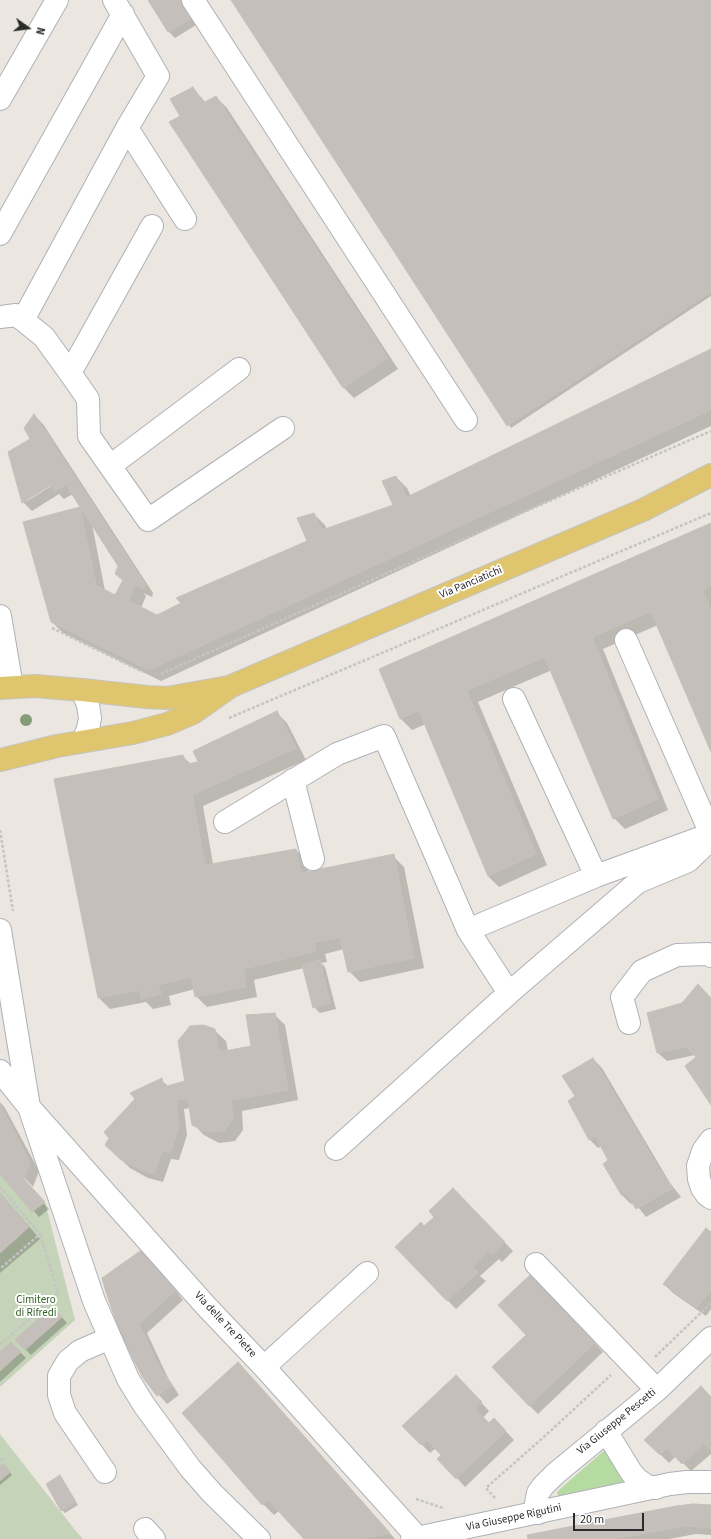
<!DOCTYPE html>
<style>
body{margin:0}
#map{position:relative;width:711px;height:1539px;overflow:hidden;background:#ebe6df;font-family:"Source Sans 3",sans-serif}
canvas{display:block}
.north{position:absolute;left:8px;top:8px;width:40px;height:40px;-webkit-text-stroke:3px #fff;paint-order:stroke;rotate:104deg;font-size:11px;font-weight:700;line-height:16px;text-align:center;color:#2b2b2b}
.north::after{content:'';display:block;margin:auto;width:14px;height:18px;background:#2b2b2b;clip-path:polygon(50% 0,100% 100%,50% 72%,0 100%)}
.scale{position:absolute;left:573px;top:1513px;width:71px;height:18px;box-sizing:border-box;border:2px solid #2b2b2b;border-top:0;padding-left:5px;font-size:12px;line-height:14px;white-space:nowrap;color:#2b2b2b;-webkit-text-stroke:3px #fff;paint-order:stroke}
</style>
<div id="map">
<canvas width="711" height="1539"></canvas>
<div class="north">N</div>
<div class="scale">20 m</div>
</div>
<script>
const ctx = document.querySelector('canvas').getContext('2d');
ctx.lineJoin = 'round';
function fillPath(path, color) { ctx.fillStyle = color; ctx.fill(path, 'evenodd'); }
const toPath = rows => new Path2D(rows.map(r => 'M' + r).join(''));
function stroke(path, color, width, dash) { ctx.strokeStyle = color; ctx.lineWidth = width; ctx.lineCap = dash ? 'butt' : 'round'; ctx.setLineDash(dash || []); ctx.stroke(path); }
function label(font, color, halo, rows, align = 'center') {
  ctx.font = font + ' "Source Sans 3",sans-serif'; ctx.lineWidth = 4; ctx.setLineDash([]); ctx.textBaseline = 'middle'; ctx.strokeStyle = halo; ctx.fillStyle = color; for (const [text, x, y, turn = 0] of rows) {
    ctx.save(); ctx.translate(x, y); ctx.rotate((+turn || 0) * Math.PI / 180); ctx.textAlign = isNaN(turn) ? turn : align; if (halo) ctx.strokeText(text, 0, 0); ctx.fillText(text, 0, 0); ctx.restore();
  }
}
const green = toPath([
 [607,1448,630,1485,561,1497,559,1496,557,1493,559,1490]
]);
const cemetery = toPath([
 [0,1104,30,1162,24,1179,45,1202,75,1320,0,1387],
 [0,1434,75,1530,83,1539,0,1539]
]);
const shadow = toPath([
 [150,0,181,0,196,25,175,38,169,32],
 [232,0,711,0,711,296,511,428],
 [193,88,206,103,216,97,227,108,398,369,354,398,343,387,181,116],
 [711,350,711,426,161,681,63,633,52,622,80,508,84,511,73,494,64,499,59,494,32,511,23,502,34,415,43,424,153,593,152,597,143,593,146,596,141,608,157,616,309,541,314,514,325,525,327,530,395,506,396,477,407,488,411,496],
 [55,481,56,483,27,501,27,498],
 [92,524,119,565,116,573,124,581,115,596,105,591],
 [711,524,711,750,658,625,603,649,668,810,625,829,614,818,552,670,478,702,547,865,499,887,488,876,426,724,412,730,401,719,381,670],
 [276,712,287,723,306,760,203,806,213,864,296,850,307,861,309,873,393,856,404,867,424,968,360,982,349,971,344,949,325,954,327,962,321,963,325,967,336,1009,320,1013,314,1007,304,968,254,980,257,997,207,1007,196,996,195,989,169,996,171,1005,153,1009,146,1002,110,1009,99,998,182,756,191,764,200,762],
 [711,999,711,1103,697,1057,695,1055,667,1061,658,1053,682,1004],
 [274,1014,285,1025,298,1100,242,1111,243,1130,235,1141,219,1143,204,1135,193,1124,190,1108,184,1109,187,1135,179,1160,171,1159,163,1182,148,1178,130,1168,115,1154,161,1080,169,1087,184,1082,214,1030,226,1041,228,1051,252,1046],
 [593,1059,602,1068,670,1183,681,1197,646,1217,634,1202,631,1204,623,1196,604,1164,609,1161,602,1146,598,1148,590,1140,569,1102,576,1097],
 [0,1102,5,1108,39,1171,33,1187,3,1155,2,1157,49,1209,39,1217,0,1173],
 [453,1189,513,1251,502,1262,499,1259,480,1276,486,1281,456,1309,396,1247,425,1228,436,1217],
 [0,1193,40,1239,0,1273],
 [711,1234,711,1309,706,1316,673,1293,664,1284],
 [151,1258,183,1300,147,1333,168,1378,179,1395,167,1404,143,1377,122,1335],
 [540,1284,603,1352,538,1414,529,1405,528,1335],
 [58,1313,67,1323,31,1355,16,1340],
 [11,1343,26,1358,0,1382,0,1353],
 [249,1374,330,1466,395,1539,305,1539,279,1511,274,1515,263,1504],
 [465,1385,489,1411,483,1418,489,1424,494,1419,514,1440,465,1487,457,1478,442,1455,436,1448,430,1453,404,1426],
 [711,1398,711,1454,691,1471,676,1456,669,1463,646,1440],
 [6,1467,12,1475,0,1485,0,1468],
 [60,1476,78,1505,65,1513,62,1510],
 [711,1506,711,1535,696,1534,669,1539,529,1539]
]);
const building = toPath([
 [148,0,180,0,191,19,168,32,148,0],
 [231,0,711,0,711,292,507,426,231,0],
 [193,87,203,103,216,96,388,358,343,388,169,122,180,116,170,99,193,87],
 [711,349,711,410,149,670,51,622,23,522,80,507,96,585,115,595,123,580,135,584,129,601,157,615,181,603,176,598,307,541,297,518,314,513,322,530,393,505,382,481,396,476,407,497,711,349],
 [34,414,145,584,144,589,123,580,115,574,118,566,66,485,55,491,51,485,22,503,8,452,30,439,24,428,34,414],
 [711,523,711,586,400,719,379,669,711,523],
 [703,590,711,610,711,752,651,612,703,590],
 [592,637,658,799,613,819,545,658,592,637],
 [467,691,536,854,488,876,419,711,467,691],
 [277,711,296,748,192,795,205,865,296,849,301,873,394,854,414,958,348,972,340,937,314,943,316,951,244,969,246,987,195,997,191,977,158,985,161,994,141,999,140,990,98,998,54,779,183,755,187,764,198,762,193,751,277,711],
 [320,960,330,1003,313,1008,302,965,320,960],
 [698,984,711,998,711,1105,685,1066,696,1057,686,1047,657,1053,647,1013,682,1003,698,984],
 [275,1013,288,1090,231,1100,233,1119,224,1131,207,1132,192,1125,178,1041,190,1026,203,1025,215,1029,219,1052,251,1046,246,1015,275,1013],
 [593,1058,662,1173,673,1188,636,1209,626,1193,622,1196,603,1164,608,1160,595,1136,589,1140,568,1101,575,1096,562,1076,593,1058],
 [162,1078,164,1087,185,1081,188,1099,176,1100,179,1126,171,1152,162,1151,154,1174,139,1169,120,1159,105,1145,109,1138,104,1132,135,1099,130,1093,162,1078],
 [0,1104,30,1162,24,1179,0,1153,0,1104],
 [0,1153,45,1202,32,1212,0,1174,0,1153],
 [453,1188,505,1242,493,1254,489,1251,473,1267,478,1272,447,1301,395,1247,421,1222,424,1226,434,1217,429,1211,453,1188],
 [0,1193,29,1227,0,1253,0,1193],
 [706,1228,711,1232,711,1290,697,1308,663,1284,706,1228],
 [143,1249,175,1291,139,1324,160,1368,172,1386,157,1396,143,1378,121,1336,106,1292,102,1278,143,1249],
 [531,1274,595,1343,529,1406,492,1367,526,1335,498,1305,531,1274],
 [52,1306,62,1317,25,1350,15,1340,52,1306],
 [11,1342,21,1352,0,1371,0,1352,11,1342],
 [238,1362,320,1454,262,1505,182,1413,238,1362],
 [456,1375,482,1402,475,1409,489,1423,494,1418,506,1431,456,1479,437,1459,441,1455,427,1440,421,1445,402,1426,456,1375],
 [701,1386,711,1397,711,1450,704,1444,682,1464,667,1448,660,1455,644,1440,701,1386],
 [320,1454,390,1533,363,1539,304,1539,268,1500,320,1454],
 [3,1464,10,1472,0,1481,0,1466,3,1464],
 [60,1475,76,1502,61,1511,46,1484,60,1475],
 [693,1504,711,1505,711,1528,687,1526,612,1539,528,1539,527,1535,676,1506,693,1504]
]);
const path = toPath([
 [52,628,143,672],
 [161,674,540,505,711,431],
 [229,718,711,513],
 [0,830,13,911],
 [0,1187,40,1234,0,1269],
 [0,1345,58,1293,40,1234],
 [655,1357,711,1303],
 [0,1460,3,1458],
 [495,1498,486,1488,546,1435,611,1375],
 [416,1499,443,1508]
]);
const minor = toPath([
 [114,0,158,76,127,128,185,219],
 [193,0,466,420],
 [0,99,57,0],
 [0,234,123,14],
 [0,317,16,315,23,320],
 [239,369,110,466,148,520,283,428],
 [70,373,44,337,23,320,127,128],
 [110,466,89,436,88,399,70,373,152,226],
 [0,616,12,687],
 [626,640,711,834],
 [82,690,88,705,90,718,88,729,83,740],
 [514,699,596,876],
 [293,780,313,859],
 [225,822,337,754,384,736,468,930,596,876,711,834],
 [0,930,29,1107,94,1301,128,1379,144,1405,190,1468,212,1493,259,1539],
 [468,930,509,993,638,882,688,861,711,839],
 [629,1023,622,997,642,971,677,955,708,954,711,956],
 [0,1071,29,1107,205,1305,264,1367,418,1538],
 [711,1140,703,1151,698,1166,699,1179,702,1188,707,1195,711,1198],
 [336,1149,509,993],
 [536,1264,657,1390],
 [264,1367,367,1273],
 [606,1431,631,1472,637,1479,647,1486,656,1488],
 [105,1472,65,1413,59,1395,59,1376,68,1361,80,1351,110,1338],
 [538,1513,536,1503,538,1493,543,1486,555,1474,657,1390,711,1338],
 [145,1529,154,1539],
 [412,1539,670,1484,687,1482,711,1482]
]);
const major = toPath([
 [0,688,35,686,82,690,147,697,167,698,229,687,643,510,711,475],
 [0,760,57,746,133,733,167,724,193,713,227,689]
]);
const trees = [
 [26,720]
];
const streetNames = [
 ["Via Panciatichi",471,583,-23],
 ["Via delle Tre Pietre",225,1325,47],
 ["Via Giuseppe Pescetti",617,1422,-39],
 ["Via Giuseppe Rigutini",514,1518,-12]
];
const parkNames = [
 ["Cimitero",36,1301],
 ["di Rifredi",36,1314]
];
fillPath(green, '#b5dba2');
fillPath(cemetery, '#c5d3b8');
fillPath(shadow, '#0003');
fillPath(building, '#c4bfbb');
stroke(building, '#c6c1b8', 1);
stroke(minor, '#afb1b9', 24);
stroke(major, '#c4c4c4', 24);
stroke(path, '#c4c4c4', 2.5, [3, 2]);
stroke(minor, '#fff', 22);
stroke(major, '#e0c56f', 22);
ctx.fillStyle = '#849c78';
for (const [x, y] of trees) { ctx.beginPath(); ctx.arc(x, y, 6, 0, 2 * Math.PI); ctx.fill(); }
label('11px', '#2b2b2b', '#fff', streetNames);
label('11px', '#305f23', '#fff', parkNames);
</script>
